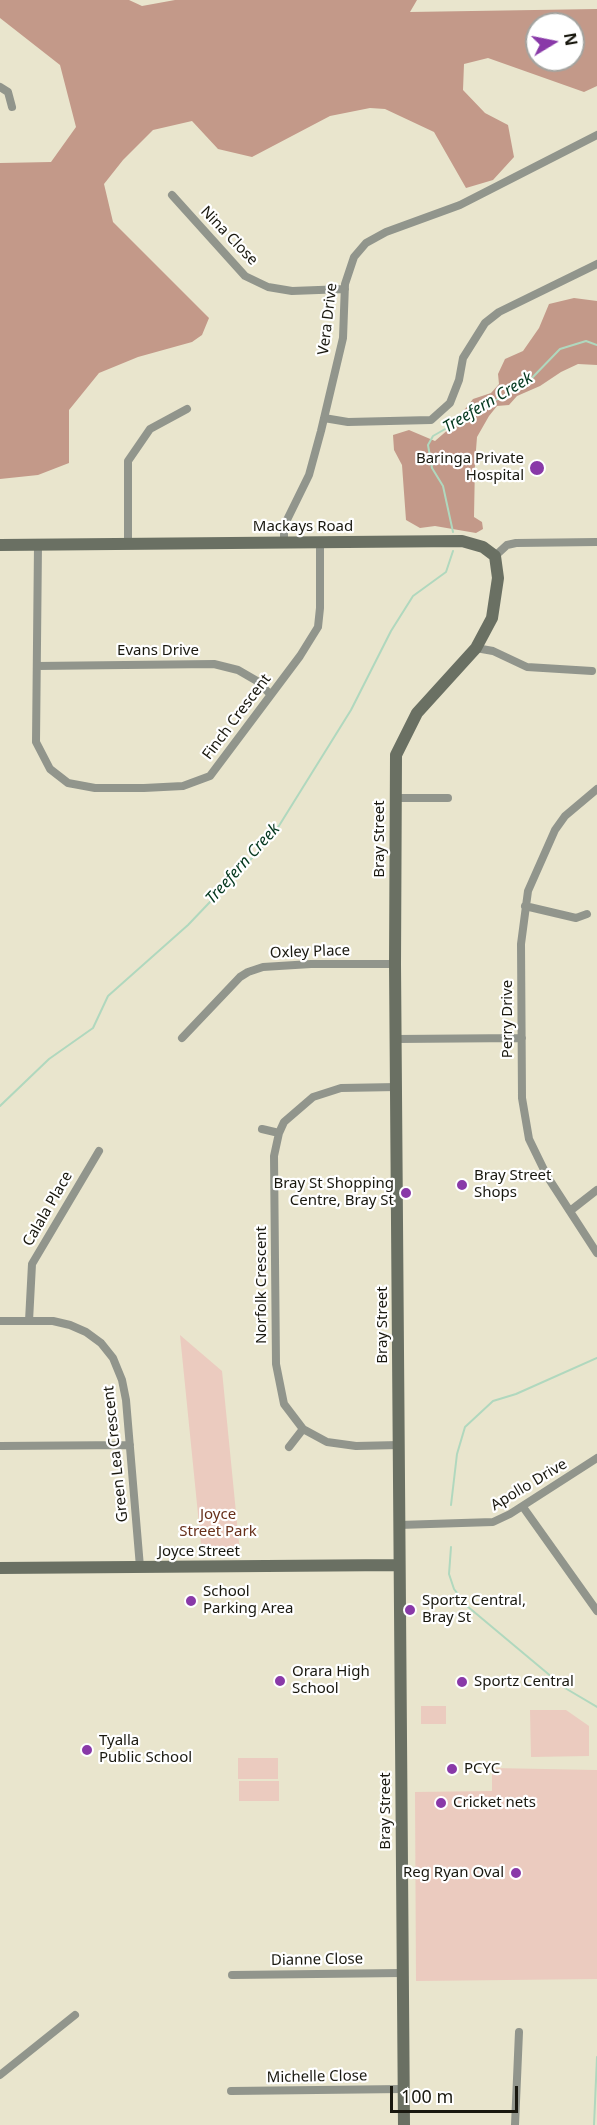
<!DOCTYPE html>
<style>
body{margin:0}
#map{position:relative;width:597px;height:2125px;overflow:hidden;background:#e9e5cd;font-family:"Noto Sans",sans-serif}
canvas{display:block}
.north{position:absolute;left:525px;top:12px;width:60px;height:60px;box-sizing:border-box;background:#fff;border:2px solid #a3a39f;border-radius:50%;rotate:80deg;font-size:16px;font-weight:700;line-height:24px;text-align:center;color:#19180f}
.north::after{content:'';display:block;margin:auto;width:21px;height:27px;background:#8939a8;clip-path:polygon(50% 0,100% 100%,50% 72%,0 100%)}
.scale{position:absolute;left:390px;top:2086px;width:128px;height:27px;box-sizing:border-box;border:3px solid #19180f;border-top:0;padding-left:8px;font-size:18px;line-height:21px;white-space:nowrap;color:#19180f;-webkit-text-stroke:4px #fff;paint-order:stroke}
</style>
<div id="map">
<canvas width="597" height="2125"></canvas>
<div class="north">N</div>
<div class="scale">100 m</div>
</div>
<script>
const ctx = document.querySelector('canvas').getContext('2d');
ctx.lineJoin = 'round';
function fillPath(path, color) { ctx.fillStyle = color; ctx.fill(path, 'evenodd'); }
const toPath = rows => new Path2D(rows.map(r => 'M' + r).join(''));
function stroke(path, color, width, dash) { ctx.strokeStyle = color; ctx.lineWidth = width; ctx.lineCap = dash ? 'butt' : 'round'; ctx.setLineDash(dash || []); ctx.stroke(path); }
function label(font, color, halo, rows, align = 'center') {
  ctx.font = font + ' "Noto Sans",sans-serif'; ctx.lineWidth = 4.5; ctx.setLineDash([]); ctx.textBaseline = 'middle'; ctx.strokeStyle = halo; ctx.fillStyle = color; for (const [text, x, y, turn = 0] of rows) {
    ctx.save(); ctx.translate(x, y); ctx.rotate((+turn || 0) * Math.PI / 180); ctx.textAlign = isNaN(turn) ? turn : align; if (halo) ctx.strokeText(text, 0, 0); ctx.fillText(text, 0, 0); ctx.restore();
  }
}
const green = toPath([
 [180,1335,222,1371,240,1553,202,1554],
 [421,1706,446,1706,446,1724,421,1724],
 [530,1710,566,1710,589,1726,589,1756,531,1757],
 [238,1758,278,1758,278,1779,238,1779],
 [492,1768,597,1770,597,1979,416,1981,415,1792,492,1791],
 [239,1781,279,1781,279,1801,239,1801]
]);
const forest = toPath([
 [0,0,129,0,142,6,175,0,417,0,410,12,597,9,597,86,584,92,488,58,464,64,463,90,485,113,508,125,514,157,493,180,466,188,434,132,385,109,370,108,330,116,252,157,218,149,192,121,153,130,123,160,104,184,113,222,209,318,202,335,192,342,138,357,99,373,69,410,69,463,38,475,0,479,0,163,51,162,76,127,60,65,0,18],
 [537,24,573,24,573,60,537,60],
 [574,298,597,301,597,365,578,364,561,372,540,386,517,396,509,405,497,406,489,416,477,437,475,463,474,517,482,522,483,529,476,533,435,526,420,528,406,520,402,465,394,450,393,435,409,430,435,441,450,428,473,399,491,393,499,384,498,374,505,359,523,351,539,328,549,304]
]);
const stream = toPath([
 [453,532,443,486,432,468,428,445,433,436,529,381,560,349,586,341,597,345],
 [0,1106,49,1059,93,1028,108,996,188,925,272,837,351,710,391,631,413,596,446,572,453,551],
 [451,1505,457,1454,465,1427,493,1401,516,1394,597,1358],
 [451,1547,449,1574,454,1589,467,1606,565,1688,597,1707],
 [594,2125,597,2057]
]);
const street = toPath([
 [0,87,8,92,12,107],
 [172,195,245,276,268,287,292,291,345,289],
 [324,418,348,422,431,420,450,403,459,380,463,358,485,323,499,312,597,264],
 [284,541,284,526,309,475,321,431,343,338,345,284,354,257,366,243,386,232,460,205,597,135],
 [128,542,128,461,150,429,187,409],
 [38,545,36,742,50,769,68,783,95,788,144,788,183,786,210,776,300,656,318,627,320,608,320,542],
 [495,556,507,545,516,543,597,542],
 [476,648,493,651,527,667,592,671],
 [37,666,214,664,238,670,257,681,270,694],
 [597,789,565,816,555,830,528,891,521,944,522,1098,529,1139,547,1176,597,1253],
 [395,798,448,798],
 [525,906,576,918,587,914],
 [182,1038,240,977,248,972,263,967,311,964,395,964],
 [396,1039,522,1038],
 [397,1087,341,1088,313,1097,284,1122,279,1133,274,1156,276,1364,284,1404,303,1429,327,1442,356,1446,399,1445],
 [262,1129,279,1133],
 [570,1211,597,1190],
 [0,1321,53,1321,70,1325,86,1332,101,1343,113,1358,122,1380,126,1400,140,1567],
 [29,1321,32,1264,99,1151],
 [0,1446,130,1445],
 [289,1447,303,1429],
 [523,1507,597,1611],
 [399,1525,493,1522,510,1514,597,1458],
 [232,1975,402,1973],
 [0,2075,75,2015],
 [231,2091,403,2089],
 [515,2125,519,2032]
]);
const secondary = toPath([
 [0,545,462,541,483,547,495,556,498,578,492,618,476,648,417,713,396,755,395,964,404,2125],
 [0,1568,399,1565]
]);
const markers = [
 [537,468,8,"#8939a8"],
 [462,1185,6,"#8939a8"],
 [406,1193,6,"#8939a8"],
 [191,1601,6,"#8939a8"],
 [410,1610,6,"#8939a8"],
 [280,1681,6,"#8939a8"],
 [462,1682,6,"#8939a8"],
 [87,1750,6,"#8939a8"],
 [452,1769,6,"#8939a8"],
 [441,1803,6,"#8939a8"],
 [516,1873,6,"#8939a8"]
];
const streetNames = [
 ["Nina Close",229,236,46],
 ["Vera Drive",328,319,-83],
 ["Mackays Road",303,527],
 ["Evans Drive",158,651],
 ["Finch Crescent",237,717,-53],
 ["Bray Street",380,839,-90],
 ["Oxley Place",310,952,-2],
 ["Perry Drive",508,1019,-90],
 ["Calala Place",48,1209,-60],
 ["Norfolk Crescent",262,1285,-90],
 ["Bray Street",383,1325,-90],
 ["Green Lea Crescent",116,1454,-96],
 ["Apollo Drive",529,1485,-31],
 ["Joyce Street",199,1552],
 ["Bray Street",386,1811,-90],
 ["Dianne Close",317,1960,-1],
 ["Michelle Close",317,2077,-1]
];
const poiNames = [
 ["Baringa Private",524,459,"right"],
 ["Hospital",524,476,"right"],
 ["Bray Street",474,1176],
 ["Shops",474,1193],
 ["Bray St Shopping",394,1184,"right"],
 ["Centre, Bray St",394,1201,"right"],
 ["School",203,1592],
 ["Parking Area",203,1609],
 ["Sportz Central,",422,1601],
 ["Bray St",422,1618],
 ["Orara High",292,1672],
 ["School",292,1689],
 ["Sportz Central",474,1682],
 ["Tyalla",99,1741],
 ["Public School",99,1758],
 ["PCYC",464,1769],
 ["Cricket nets",453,1803],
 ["Reg Ryan Oval",504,1873,"right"]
];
const parkNames = [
 ["Joyce",218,1515],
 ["Street Park",218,1532]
];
const waterNames = [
 ["Treefern Creek",488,403,-31],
 ["Treefern Creek",243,864,-48]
];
fillPath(green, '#ebcbbf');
fillPath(forest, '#c39989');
stroke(stream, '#b0d8be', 2);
stroke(street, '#91958c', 8);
stroke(secondary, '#6a7063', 12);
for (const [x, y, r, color] of markers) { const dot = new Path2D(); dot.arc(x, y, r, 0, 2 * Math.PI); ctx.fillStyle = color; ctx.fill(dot); stroke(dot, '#fff', 2); }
label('15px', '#19180f', '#fff', streetNames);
label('15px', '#19180f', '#fff', poiNames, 'left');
label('15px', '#67301a', '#fff', parkNames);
label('italic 16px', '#03371e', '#fff', waterNames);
</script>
